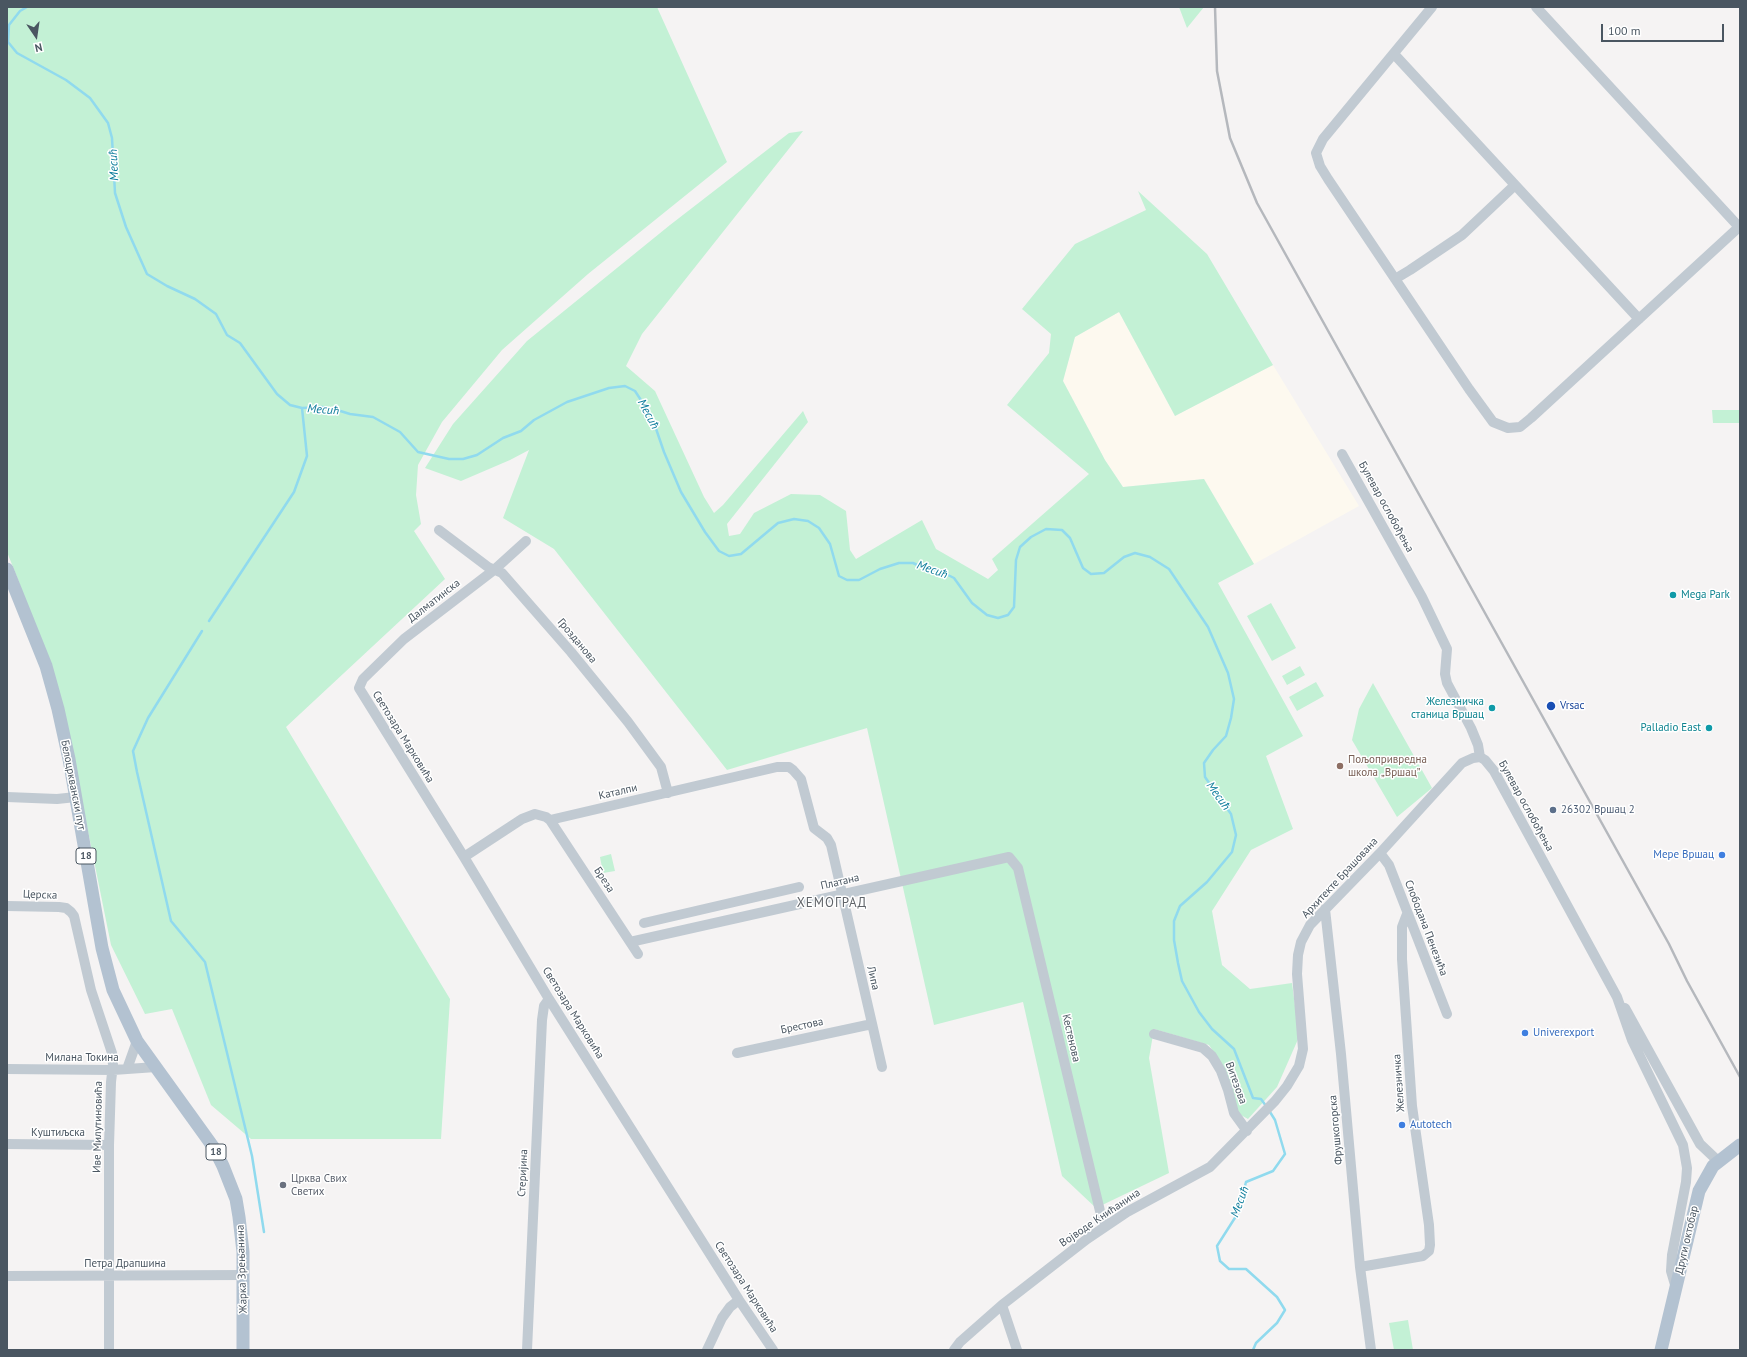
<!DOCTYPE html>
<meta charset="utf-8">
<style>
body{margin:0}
#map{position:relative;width:1747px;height:1357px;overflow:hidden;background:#f5f3f3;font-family:"PT Sans",sans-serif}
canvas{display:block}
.frame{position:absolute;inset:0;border:8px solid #4a5661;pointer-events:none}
.north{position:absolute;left:16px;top:16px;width:40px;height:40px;-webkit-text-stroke:3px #fff;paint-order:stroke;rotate:167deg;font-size:11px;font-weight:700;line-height:16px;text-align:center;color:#4a5661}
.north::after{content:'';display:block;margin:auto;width:14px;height:18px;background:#4a5661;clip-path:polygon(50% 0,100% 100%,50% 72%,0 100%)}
.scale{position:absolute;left:1601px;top:24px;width:123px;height:18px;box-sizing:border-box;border:2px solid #4a5661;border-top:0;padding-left:5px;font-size:12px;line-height:14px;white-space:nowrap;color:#4a5661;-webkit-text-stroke:3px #fff;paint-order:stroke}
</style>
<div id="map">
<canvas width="1747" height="1357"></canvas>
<div class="frame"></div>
<div class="north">N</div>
<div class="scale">100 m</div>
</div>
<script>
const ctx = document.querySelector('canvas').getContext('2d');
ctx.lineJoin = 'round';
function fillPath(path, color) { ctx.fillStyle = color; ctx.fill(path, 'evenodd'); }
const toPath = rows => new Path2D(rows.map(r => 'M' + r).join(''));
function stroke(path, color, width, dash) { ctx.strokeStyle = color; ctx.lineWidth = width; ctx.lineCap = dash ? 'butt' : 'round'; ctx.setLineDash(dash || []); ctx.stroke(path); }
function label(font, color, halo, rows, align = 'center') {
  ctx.font = font + ' "PT Sans",sans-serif'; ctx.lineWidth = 3; ctx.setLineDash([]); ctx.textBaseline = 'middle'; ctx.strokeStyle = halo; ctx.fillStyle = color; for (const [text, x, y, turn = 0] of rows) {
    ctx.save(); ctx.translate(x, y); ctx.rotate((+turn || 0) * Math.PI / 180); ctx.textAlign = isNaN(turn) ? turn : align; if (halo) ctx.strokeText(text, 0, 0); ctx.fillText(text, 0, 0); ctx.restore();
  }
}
const commercial = toPath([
 [1119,312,1175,416,1273,365,1359,506,1254,564,1204,479,1123,487,1105,460,1063,381,1075,337]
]);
const green = toPath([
 [7,7,657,7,727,162,588,274,502,350,442,422,418,465,416,495,421,524,414,531,445,579,286,727,450,999,441,1139,251,1139,211,1105,172,1009,145,1014,111,945,68,732,19,582,7,552],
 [1179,7,1204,7,1187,28],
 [803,131,642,334,626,366,655,391,704,497,714,513,723,505,803,411,808,422,727,524,729,536,740,534,754,513,791,494,820,495,846,511,850,550,856,559,922,520,936,549,988,579,998,570,992,559,1089,474,1007,405,1049,353,1051,334,1022,309,1075,244,1146,210,1138,191,1207,254,1273,365,1175,416,1119,312,1075,337,1063,381,1105,460,1123,487,1204,479,1254,564,1218,583,1303,736,1266,756,1293,829,1251,850,1212,911,1222,965,1250,989,1292,983,1299,1037,1277,1087,1248,1119,1239,1114,1221,1063,1209,1045,1154,1029,1149,1058,1169,1173,1096,1208,1062,1176,1023,1002,934,1025,867,728,727,770,554,549,503,518,529,450,510,460,461,481,425,468,453,424,527,341,670,225,789,133],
 [1712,410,1740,410,1740,423,1713,423],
 [1271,603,1296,648,1272,661,1247,616],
 [1300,666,1305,675,1287,685,1282,676],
 [1316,682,1324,696,1297,711,1289,697],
 [1373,683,1432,788,1397,817,1352,740,1359,709],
 [611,854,615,871,603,873,600,857],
 [1408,1320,1413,1350,1394,1350,1389,1323]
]);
const stream = toPath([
 [27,7,20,11,9,25,8,42,17,53,66,80,90,98,108,123,112,138,115,193,126,227,147,274,167,286,195,299,216,314,227,335,240,343,277,394,290,405,302,408,322,407,334,409,350,414,373,417,400,432,418,452,449,459,463,459,477,455,503,438,521,431,534,420,567,402,609,388,625,386,635,391,652,417,664,452,681,492,705,532,719,551,729,556,741,554,778,523,794,519,808,521,819,528,830,544,839,576,847,580,859,580,880,569,899,563,913,563,926,569,940,571,954,578,972,603,987,615,998,618,1008,615,1014,607,1016,560,1020,547,1031,537,1046,529,1062,530,1070,538,1083,568,1091,574,1104,573,1124,557,1135,553,1150,557,1169,569,1208,627,1228,673,1234,699,1231,718,1226,736,1213,750,1204,763,1205,777,1231,814,1236,835,1232,852,1207,882,1180,906,1174,921,1174,940,1178,963,1182,981,1199,1012,1212,1029,1234,1049,1253,1098,1261,1099,1266,1106],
 [209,621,294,492,307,456,302,408],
 [202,631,148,718,133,751,137,772,171,921,205,962,252,1156,264,1232],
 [1253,1350,1256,1343,1277,1323,1285,1310,1277,1297,1246,1269,1229,1269,1220,1261,1217,1246,1238,1213,1246,1182,1273,1171,1285,1154,1275,1120,1270,1112]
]);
const minor = toPath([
 [1432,7,1323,139,1316,153,1320,166,1328,179,1469,389,1493,422,1508,428,1520,427,1531,418,1739,227],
 [1536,7,1740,228],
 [1394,54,1639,319],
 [1395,279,1410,270,1462,235,1515,185],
 [1342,454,1422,597,1447,649,1445,674,1447,683,1471,728,1478,745,1480,757],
 [439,530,488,567,502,573,571,652,628,722,661,767,668,793],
 [526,541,494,570,404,639,363,679,359,688,464,857,549,999,739,1300,773,1350],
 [1480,757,1485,760,1494,771,1617,997,1632,1040,1683,1145,1687,1168,1686,1182,1672,1255,1671,1271,1676,1288],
 [7,797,57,799,76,797],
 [550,820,777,767,789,767,793,770,801,779,814,828,827,838,831,845,882,1067],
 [1380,853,1389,865,1447,1014],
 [464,857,522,819,535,814,546,817,550,820,638,954],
 [7,906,59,907,66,908,71,912,74,916,91,990,112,1053,113,1065,111,1082,109,1145,109,1350],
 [1325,909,1341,1054,1360,1267,1371,1350],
 [644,923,799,887],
 [630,942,1009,857,1018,868,1100,1211,1106,1226],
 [1625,1008,1700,1144,1718,1161],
 [1154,1034,1203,1048,1212,1056,1221,1071,1228,1090,1234,1113,1247,1131],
 [737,1053,872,1024],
 [7,1069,113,1070,156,1067],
 [127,1069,137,1041],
 [7,1144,109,1145],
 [1360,1267,1423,1256,1429,1251,1430,1245,1429,1225,1412,1106,1402,959,1402,927,1407,914],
 [7,1276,244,1275],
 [1002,1305,1017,1350],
 [527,1350,542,1020,544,1006,549,999],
 [707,1350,722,1318,730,1307,739,1300],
 [954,1350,960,1342,1002,1305,1087,1239,1127,1212,1210,1167,1275,1101,1287,1086,1299,1066,1303,1049,1297,974,1298,955,1301,942,1310,925,1380,853,1462,763,1473,758,1480,757]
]);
const major = toPath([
 [7,569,46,666,58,709,69,759,102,948,113,990,137,1041,214,1148,223,1166,236,1199,239,1217,243,1252,243,1350],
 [1661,1350,1699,1191,1713,1166,1740,1145]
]);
const rail = toPath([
 [1215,7,1217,71,1230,138,1257,203,1669,944,1687,981,1740,1077]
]);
const markers = [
 [1673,595,4,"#0f9aa8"],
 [1551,706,5,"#1a4fb4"],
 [1492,708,4,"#0f9aa8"],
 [1709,728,4,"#0f9aa8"],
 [1340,766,4,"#8d6e63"],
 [1553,810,4,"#5c6f8a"],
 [1722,855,4,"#3f7fe0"],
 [1525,1033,4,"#3f7fe0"],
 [1402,1125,4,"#3f7fe0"],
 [283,1185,4,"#6b7280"]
];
const shields = [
 [86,856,20],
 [216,1152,20]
];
const shieldNames = [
 ["18",86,856],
 ["18",216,1152]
];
const streetNames = [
 ["Булевар ослобођења",1386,507,61],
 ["Далматинска",434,601,-38],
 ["Грозданова",577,641,50],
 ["Светозара Марковића",403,737,58],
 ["Белоцрквански пут",73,785,79],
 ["Каталпи",618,792,-13],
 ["Булевар ослобођења",1526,806,61],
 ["Архитекте Брашована",1340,878,-47],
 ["Бреза",604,880,57],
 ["Платана",840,882,-13],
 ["Церска",40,895,2],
 ["Слободана Пенезића",1426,928,69],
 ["Липа",873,978,77],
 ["Светозара Марковића",573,1013,58],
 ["Брестова",802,1026,-12],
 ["Кестенова",1071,1038,77],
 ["Милана Токина",82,1058],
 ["Витезова",1236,1083,70],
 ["Железничка",1399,1083,-94],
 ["Иве Милутиновића",98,1127,-89],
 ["Фрушкогорска",1336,1130,-95],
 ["Куштиљска",58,1133],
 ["Стеријина",523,1173,-87],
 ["Војводе Книћанина",1100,1218,-34],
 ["Други октобар",1687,1240,-77],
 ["Петра Драпшина",125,1264],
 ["Жарка Зрењанина",242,1269,-92],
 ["Светозара Марковића",746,1287,57]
];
const cultureNames = [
 ["Mega Park",1681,595,"left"],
 ["Железничка",1484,702],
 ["станица Вршац",1484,715],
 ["Palladio East",1701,728]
];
const transitNames = [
 ["Vrsac",1560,706]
];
const educationNames = [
 ["Пољопривредна",1348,760],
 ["школа „Вршац”",1348,773]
];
const serviceNames = [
 ["26302 Вршац 2",1561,810]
];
const shopNames = [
 ["Мере Вршац",1714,855,"right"],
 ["Univerexport",1533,1033],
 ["Autotech",1410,1125]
];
const worshipNames = [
 ["Црква Свих",291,1179],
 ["Светих",291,1192]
];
const waterNames = [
 ["Месић",114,165,-93],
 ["Месић",323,410,4],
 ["Месић",648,414,62],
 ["Месић",932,570,19],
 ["Месић",1218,796,54],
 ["Месић",1240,1202,-70]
];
const quarterNames = [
 ["ХЕМОГРАД",832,903]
];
fillPath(commercial, '#fdf9ef');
fillPath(green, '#c3f1d5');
stroke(stream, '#90daee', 2.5);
stroke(minor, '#c1cad2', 10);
stroke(major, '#b3c2d1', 13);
stroke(rail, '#b5b8bd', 2.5);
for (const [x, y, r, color] of markers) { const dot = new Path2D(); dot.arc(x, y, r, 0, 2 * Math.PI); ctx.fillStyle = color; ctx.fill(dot); stroke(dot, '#fff', 1.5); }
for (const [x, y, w] of shields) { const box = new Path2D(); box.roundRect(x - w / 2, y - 8, w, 16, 3); ctx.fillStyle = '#fff'; ctx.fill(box); stroke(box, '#4a5661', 1); }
label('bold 10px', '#4a5661', null, shieldNames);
label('11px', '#4a5661', '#fff', streetNames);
label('11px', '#0d838f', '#fff', cultureNames, 'right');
label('11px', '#164399', '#fff', transitNames, 'left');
label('11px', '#785e54', '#fff', educationNames, 'left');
label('11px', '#4e5e75', '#fff', serviceNames, 'left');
label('11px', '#366cbe', '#fff', shopNames, 'left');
label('11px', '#5b616d', '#fff', worshipNames, 'left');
label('italic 12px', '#0c7c9b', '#fff', waterNames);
ctx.letterSpacing = '1px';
label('13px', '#5f6368', '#fff', quarterNames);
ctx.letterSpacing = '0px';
</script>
